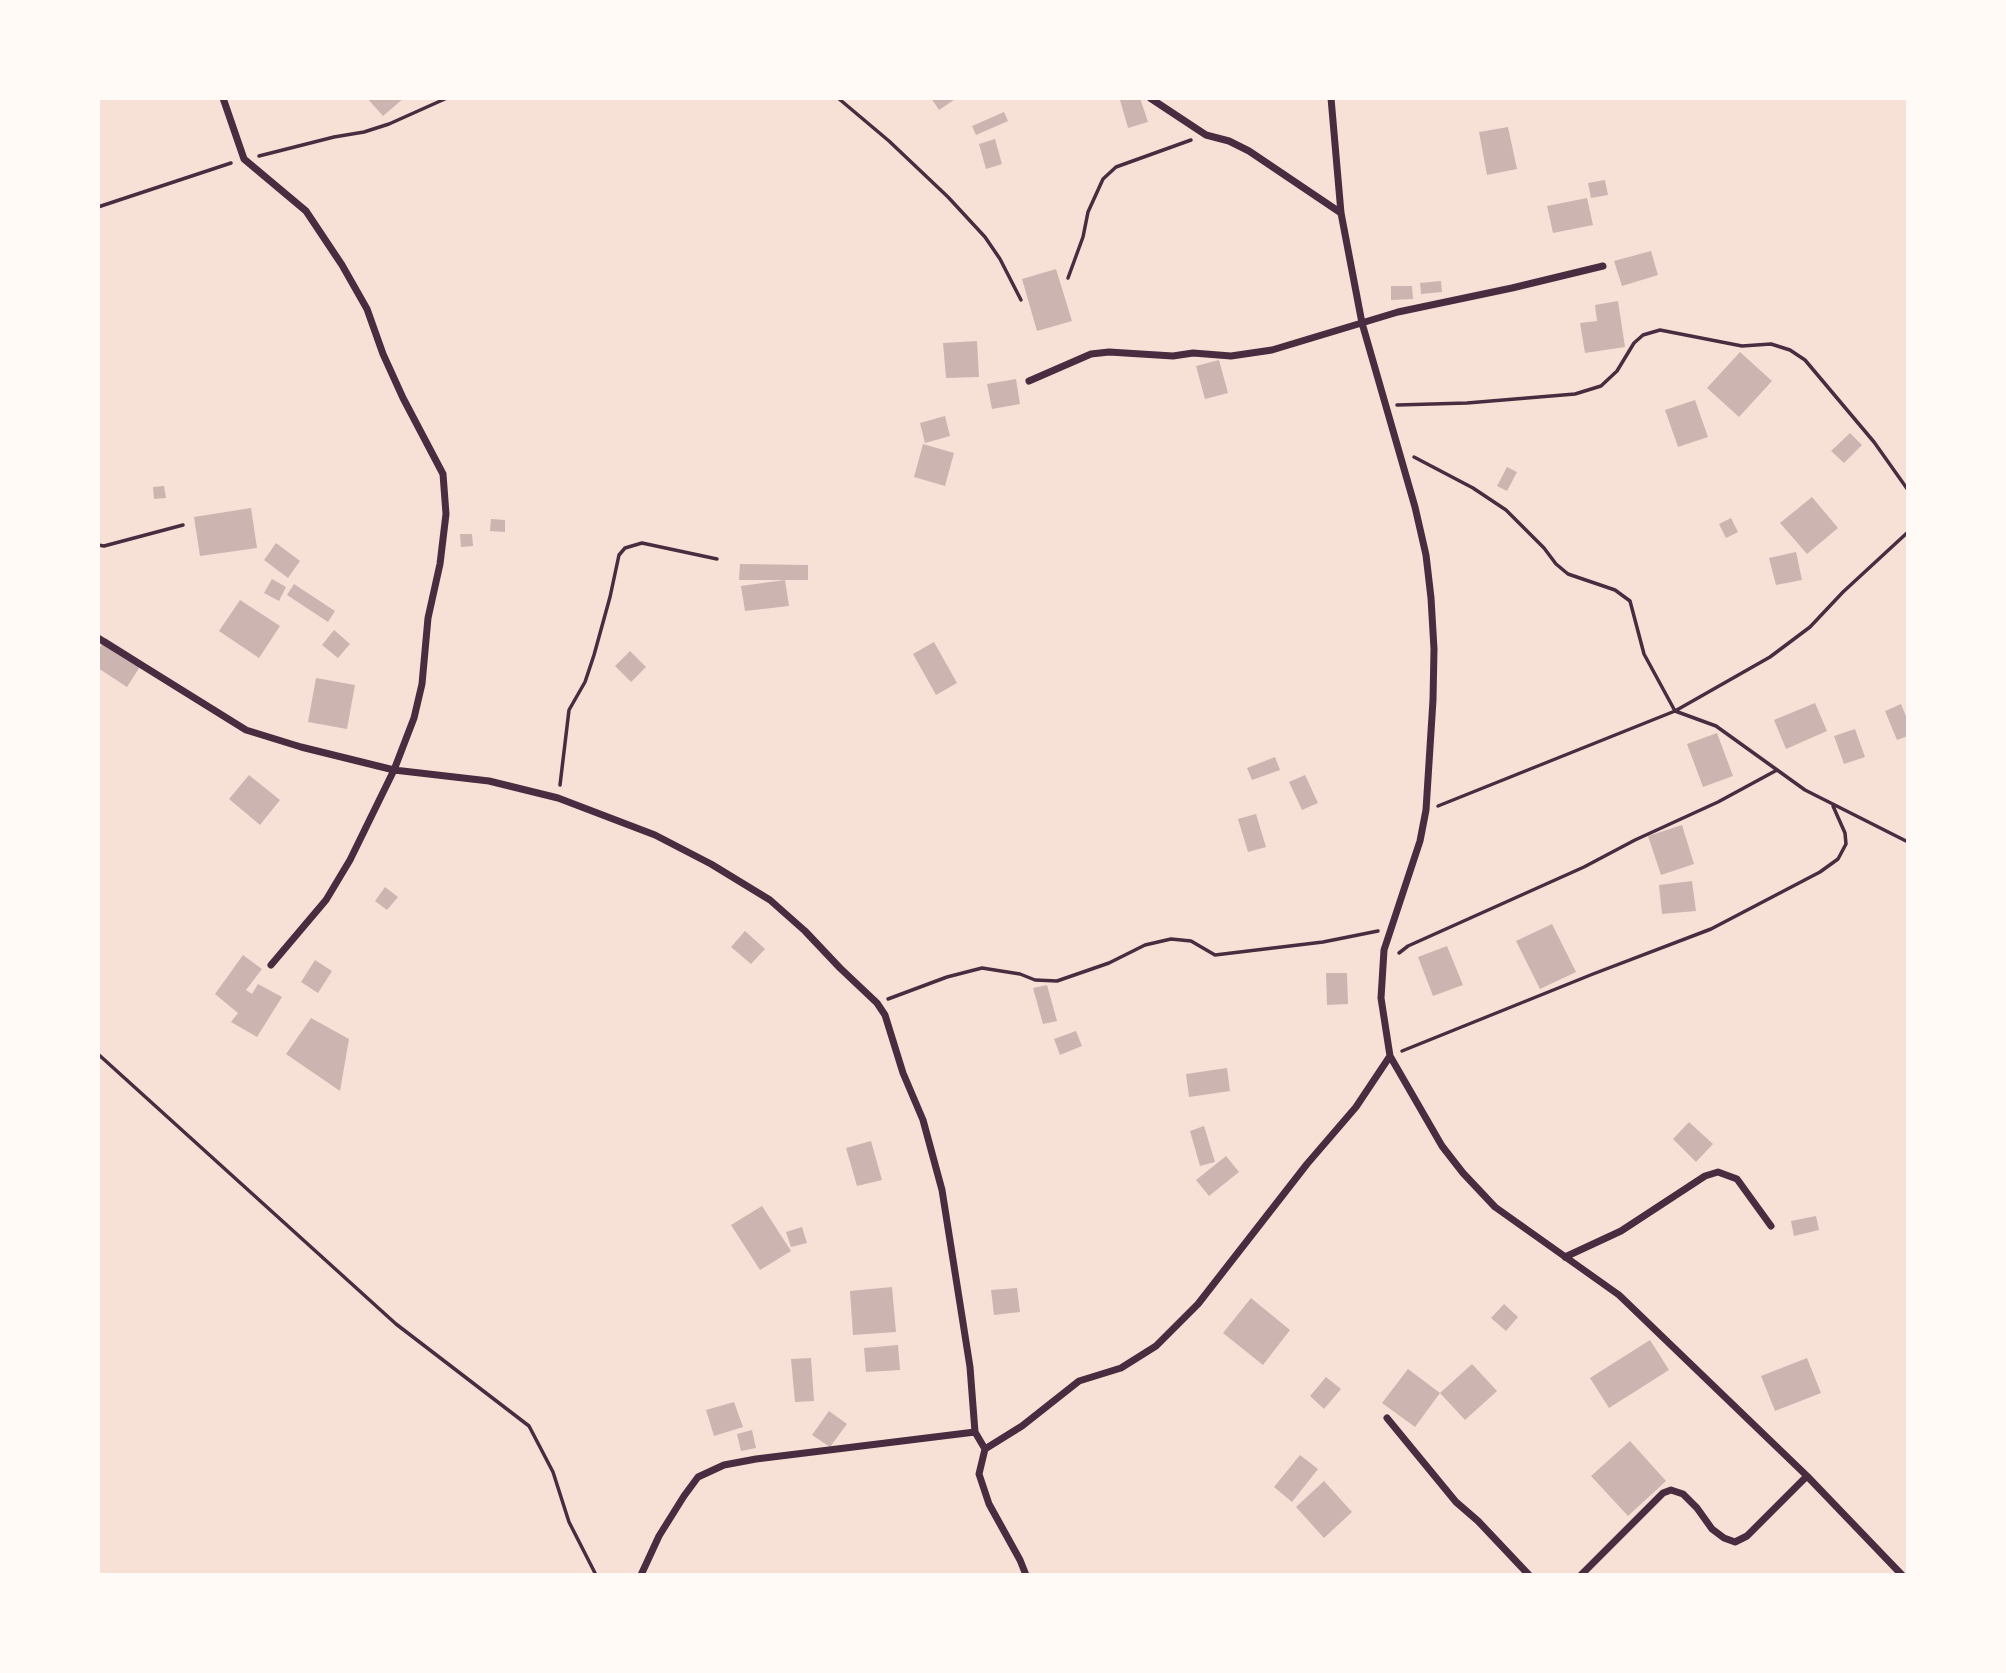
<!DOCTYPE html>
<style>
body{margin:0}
#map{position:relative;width:2006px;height:1673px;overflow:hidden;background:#f7e1d7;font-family:"Noto Sans",sans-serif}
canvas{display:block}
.frame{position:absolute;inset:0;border:100px solid #fffaf5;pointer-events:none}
</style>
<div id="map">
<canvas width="2006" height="1673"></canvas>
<div class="frame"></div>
</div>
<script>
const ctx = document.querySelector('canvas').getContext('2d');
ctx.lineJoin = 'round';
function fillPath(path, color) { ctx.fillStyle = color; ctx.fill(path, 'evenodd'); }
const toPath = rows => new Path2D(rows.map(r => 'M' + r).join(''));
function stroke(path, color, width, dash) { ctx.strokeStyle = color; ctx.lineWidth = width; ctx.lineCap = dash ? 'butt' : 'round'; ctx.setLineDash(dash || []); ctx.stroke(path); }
const building = toPath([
 [367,98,404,98,383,116],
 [931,98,957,98,939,110],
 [1128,98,1140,98,1148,122,1128,128,1120,100],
 [1004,112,1008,121,976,135,972,126],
 [1508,127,1517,169,1487,175,1479,132],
 [995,139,1002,164,986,169,979,144],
 [1605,180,1608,195,1591,198,1588,183],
 [1587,198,1593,225,1553,233,1547,206],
 [1651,251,1658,275,1622,286,1614,261],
 [1056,269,1072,321,1037,331,1022,279],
 [1441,281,1442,292,1421,294,1420,283],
 [1391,286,1412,286,1413,299,1391,300],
 [1618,301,1625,347,1585,353,1580,323,1597,321,1595,305],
 [977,341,979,377,946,378,943,343],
 [1740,352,1772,381,1739,417,1707,388],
 [1219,360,1228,393,1205,399,1196,366],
 [1016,379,1020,404,992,409,987,384],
 [1695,400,1708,437,1678,447,1665,410],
 [945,416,950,436,925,443,920,423],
 [1850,433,1862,445,1844,463,1831,451],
 [923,444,954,453,945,486,914,477],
 [1507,467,1517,472,1507,491,1497,486],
 [164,486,166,498,154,499,153,487],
 [1812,497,1838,528,1807,554,1780,523],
 [251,508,257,548,200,556,194,517],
 [1731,518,1738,532,1726,538,1719,524],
 [491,519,505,520,505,532,490,531],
 [460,534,472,534,473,546,461,547],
 [276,543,300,561,288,578,264,560],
 [1796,552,1802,580,1776,585,1769,558],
 [740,564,808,565,808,580,785,580,789,606,745,611,741,586,785,580,739,580],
 [272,579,286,587,279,601,264,593],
 [294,584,335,611,328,622,287,595],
 [240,600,280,626,259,658,219,631],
 [334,630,350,644,338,658,322,645],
 [106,638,143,662,127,687,98,668,98,650],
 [934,642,957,683,936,695,913,654],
 [630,651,646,667,631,682,615,666],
 [316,678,355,685,347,729,308,722],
 [1815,703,1827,731,1786,749,1774,720],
 [1901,704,1908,721,1908,736,1897,740,1885,711],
 [1855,729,1865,757,1844,764,1834,736],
 [1717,733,1733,776,1703,787,1687,744],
 [1275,757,1280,770,1252,780,1247,768],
 [249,775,280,800,260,825,229,799],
 [1305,775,1318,803,1302,810,1289,782],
 [1256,814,1266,847,1248,852,1238,819],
 [1682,825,1694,864,1661,875,1648,836],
 [1692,881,1696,911,1662,914,1659,885],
 [385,887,398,897,387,910,375,901],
 [1552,924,1576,972,1540,989,1516,941],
 [745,931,765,949,751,964,731,947],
 [1447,946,1463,985,1433,996,1418,957],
 [243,955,262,969,246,990,252,994,258,984,282,997,257,1037,231,1022,238,1013,215,994],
 [315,960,332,971,318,993,301,982],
 [1326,973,1347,973,1348,1004,1327,1005],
 [1047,985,1057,1021,1043,1024,1033,988],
 [311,1018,349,1039,340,1091,286,1054],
 [1076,1031,1082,1046,1060,1055,1054,1039],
 [1227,1068,1230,1091,1189,1097,1186,1074],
 [1689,1122,1713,1144,1696,1162,1673,1139],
 [1204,1126,1215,1162,1200,1166,1190,1131],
 [871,1141,882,1180,857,1186,846,1148],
 [1226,1156,1239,1172,1209,1196,1196,1180],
 [762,1206,791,1251,760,1270,731,1225],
 [1816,1216,1819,1230,1794,1236,1791,1221],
 [802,1227,807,1243,791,1247,786,1232],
 [892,1287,896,1332,853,1335,850,1291],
 [1017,1288,1020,1312,994,1315,991,1290],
 [1251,1298,1290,1330,1263,1365,1223,1333],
 [1504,1304,1518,1317,1506,1331,1491,1318],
 [1650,1340,1669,1370,1609,1408,1590,1378],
 [898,1345,900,1370,866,1372,864,1348],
 [811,1358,814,1401,795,1402,791,1359],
 [1807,1358,1821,1393,1775,1411,1761,1376],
 [1472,1364,1497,1391,1465,1420,1440,1393],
 [1408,1369,1440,1393,1415,1427,1382,1403],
 [1326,1377,1341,1389,1324,1409,1310,1396],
 [734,1402,743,1427,714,1436,706,1410],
 [829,1411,847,1424,830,1447,812,1435],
 [752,1430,756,1448,741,1451,737,1434],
 [1630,1441,1666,1481,1628,1516,1591,1476],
 [1300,1455,1318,1469,1292,1502,1274,1487],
 [1324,1481,1352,1512,1324,1538,1296,1507]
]);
const path = toPath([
 [838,98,889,141,948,197,985,237,1000,259,1021,300],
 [259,156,334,137,364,132,389,124,447,98],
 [98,207,231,163],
 [1068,278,1083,237,1088,212,1103,179,1116,167,1191,140],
 [1397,405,1467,403,1575,394,1601,386,1617,371,1634,343,1643,335,1660,330,1742,346,1771,344,1790,350,1805,360,1874,442,1908,490],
 [1414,457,1473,488,1506,510,1544,548,1556,564,1568,574,1615,590,1630,601,1644,654,1675,711,1716,726,1805,790,1908,842],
 [98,545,104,546,183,525],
 [560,785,569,710,585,682,594,655,610,597,619,555,625,548,642,543,717,559],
 [1438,806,1675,711,1770,657,1810,627,1843,592,1908,532],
 [1399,953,1408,946,1584,867,1635,840,1718,802,1777,770],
 [888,999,947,977,982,968,1020,974,1035,980,1057,981,1109,963,1145,945,1171,939,1191,941,1215,955,1323,942,1378,931],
 [1402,1051,1593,974,1711,929,1820,872,1838,859,1846,844,1845,833,1833,806],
 [98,1054,396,1324,529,1426,553,1472,569,1522,596,1575]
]);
const minor = toPath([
 [223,98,244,159,306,211,342,265,367,309,383,354,403,398,443,474,446,514,440,564,428,618,422,684,414,718,394,770,350,860,326,900,271,965],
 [1150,98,1206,135,1229,141,1249,151,1341,213],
 [1331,98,1341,213,1362,323,1415,507,1426,555,1431,598,1434,649,1433,700,1426,810,1420,841,1384,950,1381,998,1390,1056,1442,1146,1463,1173,1495,1207,1619,1295,1807,1476,1902,1575],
 [1029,381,1091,354,1109,352,1173,356,1193,353,1231,356,1272,350,1398,312,1512,288,1603,266],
 [98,638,246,730,301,747,394,770,489,781,558,798,655,835,711,864,770,900,805,931,840,968,877,1003,885,1015,903,1073,923,1120,942,1190,970,1367,975,1432,985,1449,979,1474,989,1504,1020,1560,1026,1575],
 [1565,1257,1621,1231,1705,1176,1718,1172,1737,1179,1771,1226],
 [1387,1418,1456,1502,1478,1521,1529,1575],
 [985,1449,1022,1426,1079,1381,1121,1368,1156,1346,1198,1304,1307,1164,1356,1107,1390,1056],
 [641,1575,659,1536,684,1496,698,1477,724,1465,756,1459,975,1432],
 [1581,1575,1663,1493,1671,1490,1683,1494,1697,1508,1712,1529,1724,1538,1735,1542,1747,1536,1807,1476]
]);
fillPath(building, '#ccb4b1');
stroke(path, '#4a2c40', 3.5);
stroke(minor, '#4a2c40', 7);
</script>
